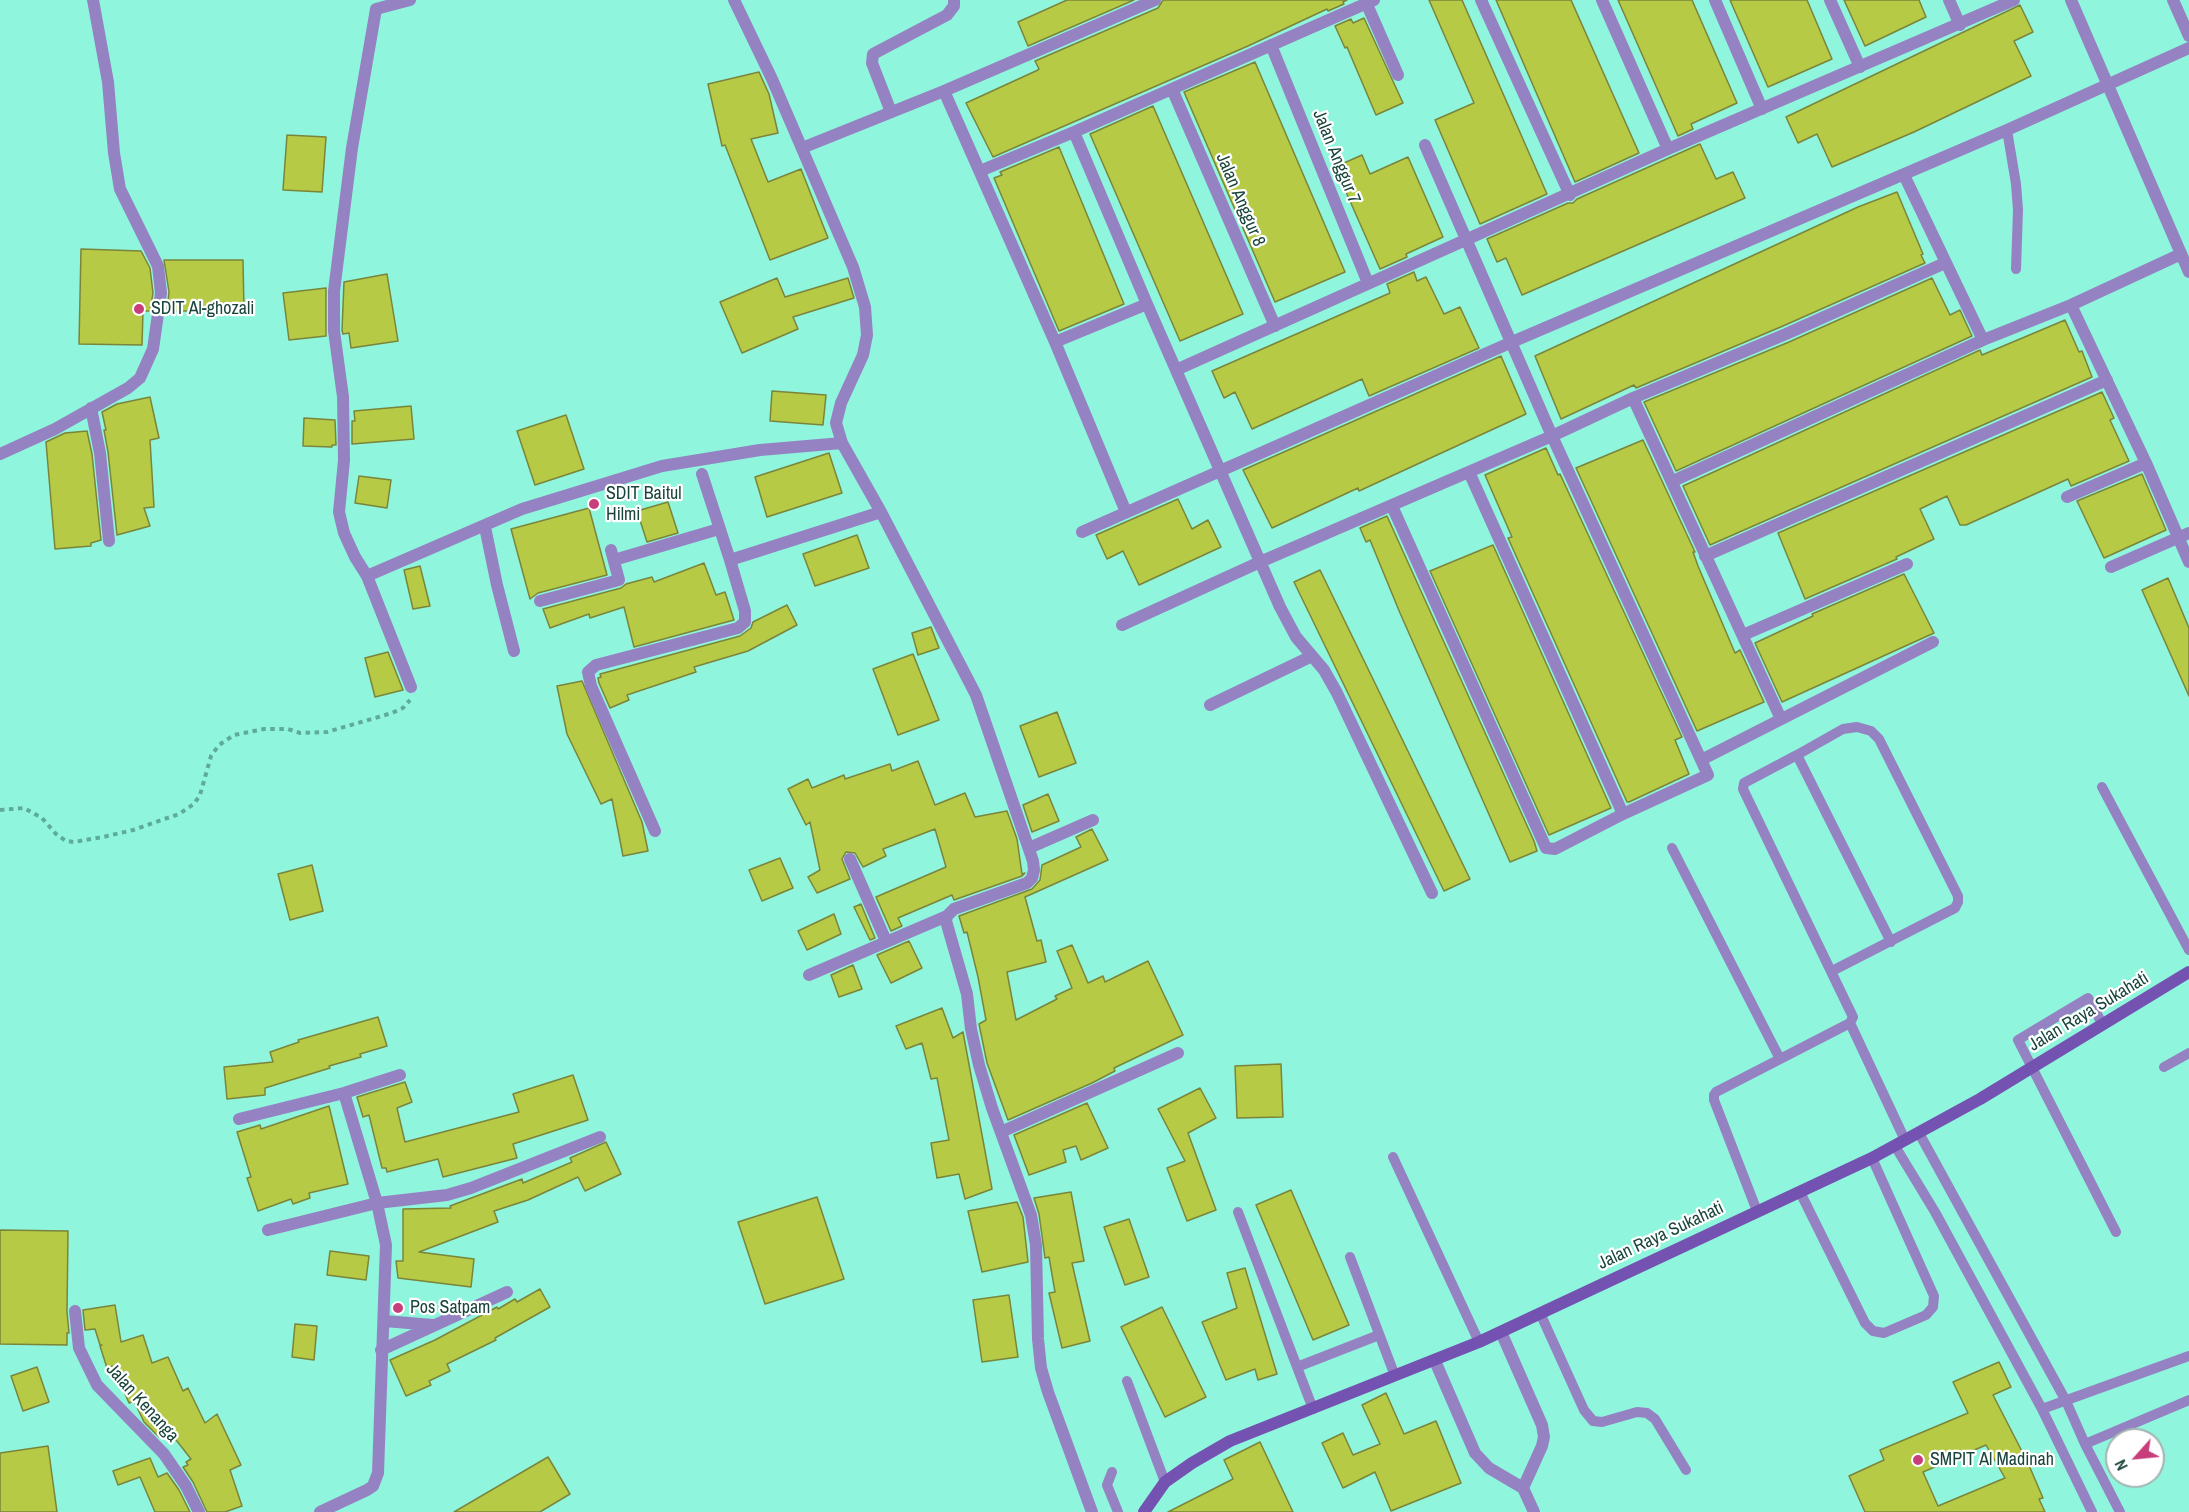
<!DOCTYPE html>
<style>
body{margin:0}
#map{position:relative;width:2189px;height:1512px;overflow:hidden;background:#90f5dd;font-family:"Archivo Narrow",sans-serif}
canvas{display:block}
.north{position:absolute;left:2105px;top:1428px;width:60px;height:60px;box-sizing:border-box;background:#fff;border:2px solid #a3b5b1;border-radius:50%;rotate:243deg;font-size:16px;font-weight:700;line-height:24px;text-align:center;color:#1a453c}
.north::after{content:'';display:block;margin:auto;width:21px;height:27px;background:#c73e7b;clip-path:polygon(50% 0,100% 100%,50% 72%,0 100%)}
</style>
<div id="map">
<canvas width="2189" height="1512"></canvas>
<div class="north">N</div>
</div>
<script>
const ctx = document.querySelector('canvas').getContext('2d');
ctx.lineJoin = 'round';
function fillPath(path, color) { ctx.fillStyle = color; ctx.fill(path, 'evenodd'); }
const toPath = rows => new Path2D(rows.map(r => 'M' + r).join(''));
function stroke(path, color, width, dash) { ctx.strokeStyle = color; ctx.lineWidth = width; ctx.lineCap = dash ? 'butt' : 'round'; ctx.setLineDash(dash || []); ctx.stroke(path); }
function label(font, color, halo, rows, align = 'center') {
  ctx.font = font + ' "Archivo Narrow",sans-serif'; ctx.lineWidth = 4.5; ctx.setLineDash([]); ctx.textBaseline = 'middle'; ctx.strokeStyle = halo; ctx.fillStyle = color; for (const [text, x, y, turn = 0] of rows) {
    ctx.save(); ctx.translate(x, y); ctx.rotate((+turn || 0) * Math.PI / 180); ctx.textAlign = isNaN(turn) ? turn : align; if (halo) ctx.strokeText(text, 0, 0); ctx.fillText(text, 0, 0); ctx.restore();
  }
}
const building = toPath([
 [1067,0,1134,0,1028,46,1018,22,1067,0],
 [1163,0,1347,0,1343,2,1344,4,1328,11,1327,9,1248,46,993,157,966,103,1038,70,1039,69,1035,61,1158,8,1163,0],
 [1429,0,1462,0,1547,194,1480,224,1435,120,1474,103,1429,0],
 [1496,0,1571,0,1639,153,1575,182,1496,0],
 [1618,0,1692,0,1737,103,1691,124,1693,129,1678,136,1618,0],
 [1730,0,1807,0,1832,59,1768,87,1730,0],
 [1844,0,1919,0,1926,17,1865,46,1844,0],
 [2020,5,2033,32,2014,41,2031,76,1914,132,1832,167,1817,134,1798,143,1786,117,2020,5],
 [1364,18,1403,103,1376,115,1347,47,1345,48,1335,26,1351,19,1353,23,1364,18],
 [1255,62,1345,272,1275,302,1184,92,1255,62],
 [759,72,769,94,778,133,751,139,768,182,801,169,828,238,770,260,725,145,722,146,708,84,759,72],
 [1153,106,1243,314,1180,341,1090,134,1153,106],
 [287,135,326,137,322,192,283,190,287,135],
 [1700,144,1716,179,1733,172,1745,198,1522,295,1506,258,1497,262,1487,239,1568,203,1573,203,1577,199,1700,144],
 [1059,147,1124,304,1059,331,994,178,1002,175,1000,172,1059,147],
 [1362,155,1370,174,1408,157,1443,237,1406,254,1407,257,1380,269,1335,167,1362,155],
 [1897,192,1923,254,1921,255,1925,263,1783,326,1636,388,1634,385,1561,419,1535,356,1858,207,1897,192],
 [81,249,141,251,150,268,153,293,150,311,143,311,142,345,79,344,81,249],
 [164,260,243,260,244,311,167,311,169,292,164,260],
 [1414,272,1417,281,1426,277,1444,314,1460,307,1479,348,1369,396,1362,379,1252,429,1235,392,1224,398,1212,371,1390,293,1387,284,1414,272],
 [387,274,398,341,351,348,349,333,343,334,342,330,344,282,387,274],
 [777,278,785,297,848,278,854,298,793,317,798,329,742,353,720,302,777,278],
 [1932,278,1950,315,1960,310,1972,336,1676,471,1644,402,1789,342,1932,278],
 [326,288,326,336,289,340,283,293,326,288],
 [2065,320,2079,352,2082,351,2092,377,1710,545,1683,486,1980,350,1982,355,2065,320],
 [1501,356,1526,414,1359,491,1358,488,1272,528,1243,470,1501,356],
 [772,391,826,395,823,425,770,421,772,391],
 [2102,392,2114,418,2110,420,2129,461,2071,486,2068,479,1966,525,1960,525,1947,496,1920,509,1934,539,1896,557,1897,559,1805,599,1778,533,2102,392],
 [150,397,159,438,150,440,154,507,144,508,150,526,117,535,108,452,104,430,106,430,102,412,117,404,150,397],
 [411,406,414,439,352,444,352,421,355,421,354,411,411,406],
 [566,415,584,469,535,485,517,431,566,415],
 [304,418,335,420,336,445,332,445,332,447,303,446,304,418],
 [87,431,92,454,101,540,91,543,91,546,55,549,46,442,65,433,87,431],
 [1643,440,1695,552,1693,552,1698,566,1735,653,1740,650,1764,702,1697,731,1576,468,1643,440],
 [1546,448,1558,475,1560,474,1682,737,1675,740,1689,774,1629,802,1627,802,1508,538,1512,537,1485,475,1546,448],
 [829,453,842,493,767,517,755,477,829,453],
 [2142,474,2166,530,2104,558,2077,501,2142,474],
 [359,476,391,480,387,508,355,503,359,476],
 [1178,499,1192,529,1208,520,1221,547,1139,585,1123,551,1107,559,1096,535,1178,499],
 [668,502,678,533,647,542,637,511,668,502],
 [589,508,607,575,538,593,530,599,511,529,589,508],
 [1387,516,1534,841,1537,851,1510,862,1400,613,1370,540,1366,542,1360,528,1387,516],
 [857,535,869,568,815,586,803,554,857,535],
 [1493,545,1611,808,1549,835,1430,571,1493,545],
 [704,563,716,595,725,592,734,620,634,647,624,607,590,618,589,614,550,628,543,609,621,588,626,584,652,577,654,582,704,563],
 [420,566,430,606,413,609,404,570,420,566],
 [1320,570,1470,879,1444,891,1294,582,1320,570],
 [1904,574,1934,633,1782,702,1755,643,1813,616,1812,614,1904,574],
 [2168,578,2189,628,2189,696,2142,590,2168,578],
 [787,605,797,625,748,651,694,667,696,672,627,695,629,700,610,708,599,683,598,678,601,677,600,674,740,636,751,628,753,622,787,605],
 [931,627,939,648,918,655,912,633,931,627],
 [388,652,403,690,375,697,365,658,388,652],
 [913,654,939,720,898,735,873,669,913,654],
 [582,681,642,822,648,851,623,856,612,799,601,804,567,734,557,686,582,681],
 [1057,712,1076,763,1039,777,1020,726,1057,712],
 [918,761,935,805,965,793,975,817,1007,811,1017,839,1022,874,1025,873,1022,876,954,900,952,895,898,918,902,926,891,931,876,897,946,867,935,829,883,849,886,856,863,867,855,853,846,852,842,859,850,879,817,893,808,877,820,870,810,822,806,825,788,789,808,779,812,788,844,775,845,779,890,764,892,771,918,761],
 [1048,794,1059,821,1032,832,1023,805,1048,794],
 [1092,829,1108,860,1025,897,1037,941,1041,940,1046,962,1007,972,1016,1020,1057,999,1055,996,1072,988,1057,951,1072,945,1088,983,1103,976,1105,982,1148,961,1183,1035,1114,1068,1115,1071,1092,1083,1008,1120,987,1063,979,1024,986,1020,978,977,967,932,964,933,959,916,1032,889,1040,880,1042,865,1081,847,1076,837,1092,829],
 [780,858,793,888,762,901,749,870,780,858],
 [312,865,323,911,290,920,278,874,312,865],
 [861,904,875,938,870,940,854,907,861,904],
 [834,914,841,934,807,950,798,931,834,914],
 [909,941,922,968,891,983,877,955,909,941],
 [853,965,862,989,839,997,831,975,853,965],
 [942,1008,953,1038,963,1032,992,1189,965,1199,959,1174,937,1178,931,1143,949,1140,937,1078,931,1079,922,1043,906,1049,896,1026,942,1008],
 [378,1017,387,1046,360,1054,361,1057,329,1066,330,1068,265,1088,265,1095,227,1099,224,1067,273,1062,270,1052,299,1042,298,1040,378,1017],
 [1281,1064,1283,1117,1237,1118,1235,1066,1281,1064],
 [573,1075,588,1120,513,1144,517,1158,443,1177,438,1159,387,1172,386,1168,382,1168,369,1115,363,1117,357,1097,405,1082,412,1102,397,1108,405,1142,519,1112,513,1094,573,1075],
 [1200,1088,1216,1118,1188,1133,1216,1210,1187,1221,1167,1168,1185,1161,1158,1109,1200,1088],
 [1087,1103,1108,1148,1081,1160,1076,1146,1063,1150,1066,1162,1029,1175,1014,1135,1087,1103],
 [329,1106,348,1184,309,1193,310,1198,293,1204,291,1199,258,1211,247,1178,251,1177,237,1132,260,1125,261,1129,329,1106],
 [606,1142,621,1174,585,1191,578,1177,528,1200,494,1211,498,1222,419,1252,474,1259,471,1287,398,1278,396,1261,403,1261,403,1209,451,1208,450,1206,522,1179,523,1183,572,1162,570,1158,606,1142],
 [1291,1190,1349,1325,1313,1340,1256,1205,1291,1190],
 [1071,1192,1084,1261,1072,1263,1090,1341,1062,1348,1049,1293,1055,1292,1049,1257,1045,1258,1039,1214,1034,1198,1071,1192],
 [817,1197,844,1279,765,1304,738,1222,817,1197],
 [1017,1202,1023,1217,1028,1262,982,1272,968,1211,1017,1202],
 [1129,1219,1149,1277,1125,1285,1104,1227,1129,1219],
 [0,1230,68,1231,67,1312,69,1333,67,1333,67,1345,0,1344,0,1230],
 [330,1251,369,1256,366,1280,327,1275,330,1251],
 [1245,1268,1277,1374,1258,1380,1255,1369,1226,1380,1202,1322,1237,1308,1227,1273,1245,1268],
 [540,1289,550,1307,495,1338,496,1340,447,1364,450,1371,429,1381,431,1385,406,1396,390,1360,435,1340,497,1307,498,1309,515,1299,517,1302,540,1289],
 [1009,1295,1018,1357,982,1362,973,1300,1009,1295],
 [115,1305,121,1342,143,1335,152,1363,168,1357,183,1391,188,1388,205,1423,217,1414,241,1465,230,1470,242,1506,225,1512,207,1512,193,1482,183,1467,188,1465,186,1462,191,1459,169,1431,159,1437,144,1422,134,1401,129,1403,113,1366,107,1368,100,1346,102,1345,100,1345,95,1329,85,1330,83,1310,115,1305],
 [1162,1307,1206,1397,1165,1417,1121,1327,1162,1307],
 [295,1324,317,1326,314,1360,292,1357,295,1324],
 [1999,1362,2011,1387,1993,1395,2028,1463,2043,1498,2039,1499,2045,1512,1865,1512,1849,1476,1884,1460,1880,1450,1968,1413,1953,1382,1999,1362],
 [1986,1445,2005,1478,1938,1506,1923,1472,1986,1445],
 [37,1367,49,1402,23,1411,11,1376,37,1367],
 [1386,1393,1404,1434,1436,1421,1461,1483,1391,1511,1375,1472,1343,1488,1322,1443,1343,1433,1353,1455,1380,1444,1362,1405,1386,1393],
 [1260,1442,1293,1512,1168,1512,1233,1479,1224,1460,1260,1442],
 [48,1446,57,1512,0,1512,0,1453,48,1446],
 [548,1457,570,1494,540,1512,454,1512,548,1457],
 [150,1458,158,1477,167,1473,179,1490,190,1512,155,1512,140,1477,118,1485,113,1471,150,1458]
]);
const path = toPath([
 [0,810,24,808,42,818,56,834,66,841,74,842,103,837,133,830,179,814,194,804,200,795,211,756,219,745,234,735,264,729,288,729,300,733,327,732,392,713,403,708,410,700]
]);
const service = toPath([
 [2007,130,2016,184,2018,210,2016,269],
 [1797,755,1843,729,1857,727,1871,731,1879,739,1958,896,1958,902,1955,908,1832,971],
 [2102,787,2189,950],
 [1672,848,1780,1059],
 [1850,1023,1905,1140],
 [2103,1025,2088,998,2018,1040,2116,1232],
 [2164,1067,2189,1053],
 [1919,1133,2066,1401,2085,1444],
 [1895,1146,1935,1212,2042,1409,2092,1512],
 [1393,1157,1479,1342],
 [1800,1192,1865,1323,1873,1331,1884,1333,1926,1315,1933,1307,1934,1296,1872,1158],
 [1757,1211,1714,1100,1714,1095,1716,1092,1850,1023,1853,1017,1743,789,1744,783,1797,755,1891,942],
 [1238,1212,1313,1409],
 [1350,1257,1395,1376],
 [1540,1313,1584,1410,1593,1421,1602,1422,1637,1412,1647,1413,1655,1419,1686,1470],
 [1297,1367,1379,1335],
 [1127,1381,1165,1482],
 [2042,1409,2189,1356],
 [1112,1472,1107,1485,1118,1512],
 [2120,1512,2085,1444,2189,1400]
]);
const minor = toPath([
 [410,0,376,9,352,148,334,291,334,331,343,397,344,460,339,512,344,533,355,557,367,576,411,687],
 [734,0,772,79,853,267,865,307,867,335,863,355,841,403,836,423,842,443,881,512,976,695,1033,861,1034,870,1032,878,1027,883,954,909,947,916,946,921,967,994,971,1029,979,1065,992,1108,1031,1215,1036,1245,1038,1339,1041,1368,1048,1392,1092,1512],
 [1365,0,1398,75],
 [1481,0,1570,195],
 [1602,0,1668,149],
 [1715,0,1762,109],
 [1830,0,1860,67],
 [1949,0,1960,25],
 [2071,0,2189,272],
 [2173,0,2189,36],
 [1271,45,1368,283],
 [1172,89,1275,326],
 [944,91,1055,342,1126,512],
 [891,112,872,63,873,54,947,15,954,6,954,0],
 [1074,132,1147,304,1280,607,1296,637,1324,670,1337,693,1432,893],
 [802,148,944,91,1155,0],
 [980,171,1074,132,1374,0],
 [1904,175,1983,340],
 [2071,305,2146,463,2189,562],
 [1055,342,1147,304],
 [1176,370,1668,149,2014,0],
 [1633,398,1781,719],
 [91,408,100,453,109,541],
 [0,454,55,429,128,388,140,378,153,349,161,293,158,266,120,189,114,153,108,82,93,0],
 [1469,472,1623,814],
 [702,474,730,560],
 [1673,481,1983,340,2071,305,2181,254],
 [2067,497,2146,463],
 [1392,506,1546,848,1555,849,1623,814,1708,775,1552,436,1425,145],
 [485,527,497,585,514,651],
 [1082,532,1512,342,2007,130,2189,48],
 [1705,556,2107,380],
 [614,560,719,529],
 [2111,567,2189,533],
 [367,576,522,509,662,466,760,450,842,443],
 [540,601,619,580,611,550],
 [1122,625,1260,562,1552,436,1633,398,1786,334,1945,263],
 [1743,635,1907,564],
 [1210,705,1312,656],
 [1701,760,1933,642],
 [655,831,591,686,588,672,596,665,738,628,745,622,745,611,730,560,881,512],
 [1029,848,1093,820],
 [850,859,886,941],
 [809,975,947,916],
 [239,1119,344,1093,400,1075],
 [1001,1132,1178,1053],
 [268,1230,377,1203,447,1195,471,1188,600,1137],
 [75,1311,79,1348,97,1385,164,1454,186,1486,199,1512],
 [384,1321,433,1325],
 [1501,1332,1542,1425,1544,1437,1542,1446,1523,1488],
 [381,1350,507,1292],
 [1435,1361,1475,1453,1489,1468,1523,1488,1534,1512],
 [320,1512,367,1490,373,1486,378,1473,386,1245,377,1203,344,1093]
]);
const secondary = toPath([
 [1144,1512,1165,1482,1192,1463,1230,1441,1479,1342,1872,1158,1980,1099,2189,972]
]);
const markers = [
 [139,309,6,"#c73e7b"],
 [594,504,6,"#c73e7b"],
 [398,1308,6,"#c73e7b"],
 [1918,1460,6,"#c73e7b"]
];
const streetNames = [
 ["Jalan Anggur 7",1336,157,68],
 ["Jalan Anggur 8",1240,200,67],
 ["Jalan Raya Sukahati",2089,1012,-31],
 ["Jalan Raya Sukahati",1661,1236,-25],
 ["Jalan Kenanga",142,1403,48]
];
const poiNames = [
 ["SDIT Al-ghozali",151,309],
 ["SDIT Baitul",606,494],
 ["Hilmi",606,515],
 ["Pos Satpam",410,1308],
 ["SMPIT Al Madinah",1930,1460]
];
fillPath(building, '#b7ca45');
stroke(building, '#79853a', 1.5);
stroke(path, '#5fab99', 4, [4.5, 4.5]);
stroke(service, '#9582c3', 10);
stroke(minor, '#9582c3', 12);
stroke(secondary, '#7452b2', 12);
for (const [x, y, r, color] of markers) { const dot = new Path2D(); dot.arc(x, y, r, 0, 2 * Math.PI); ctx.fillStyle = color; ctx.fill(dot); stroke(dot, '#fff', 2); }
label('18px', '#1a453c', '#fff', streetNames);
label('18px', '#1a453c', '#fff', poiNames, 'left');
</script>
